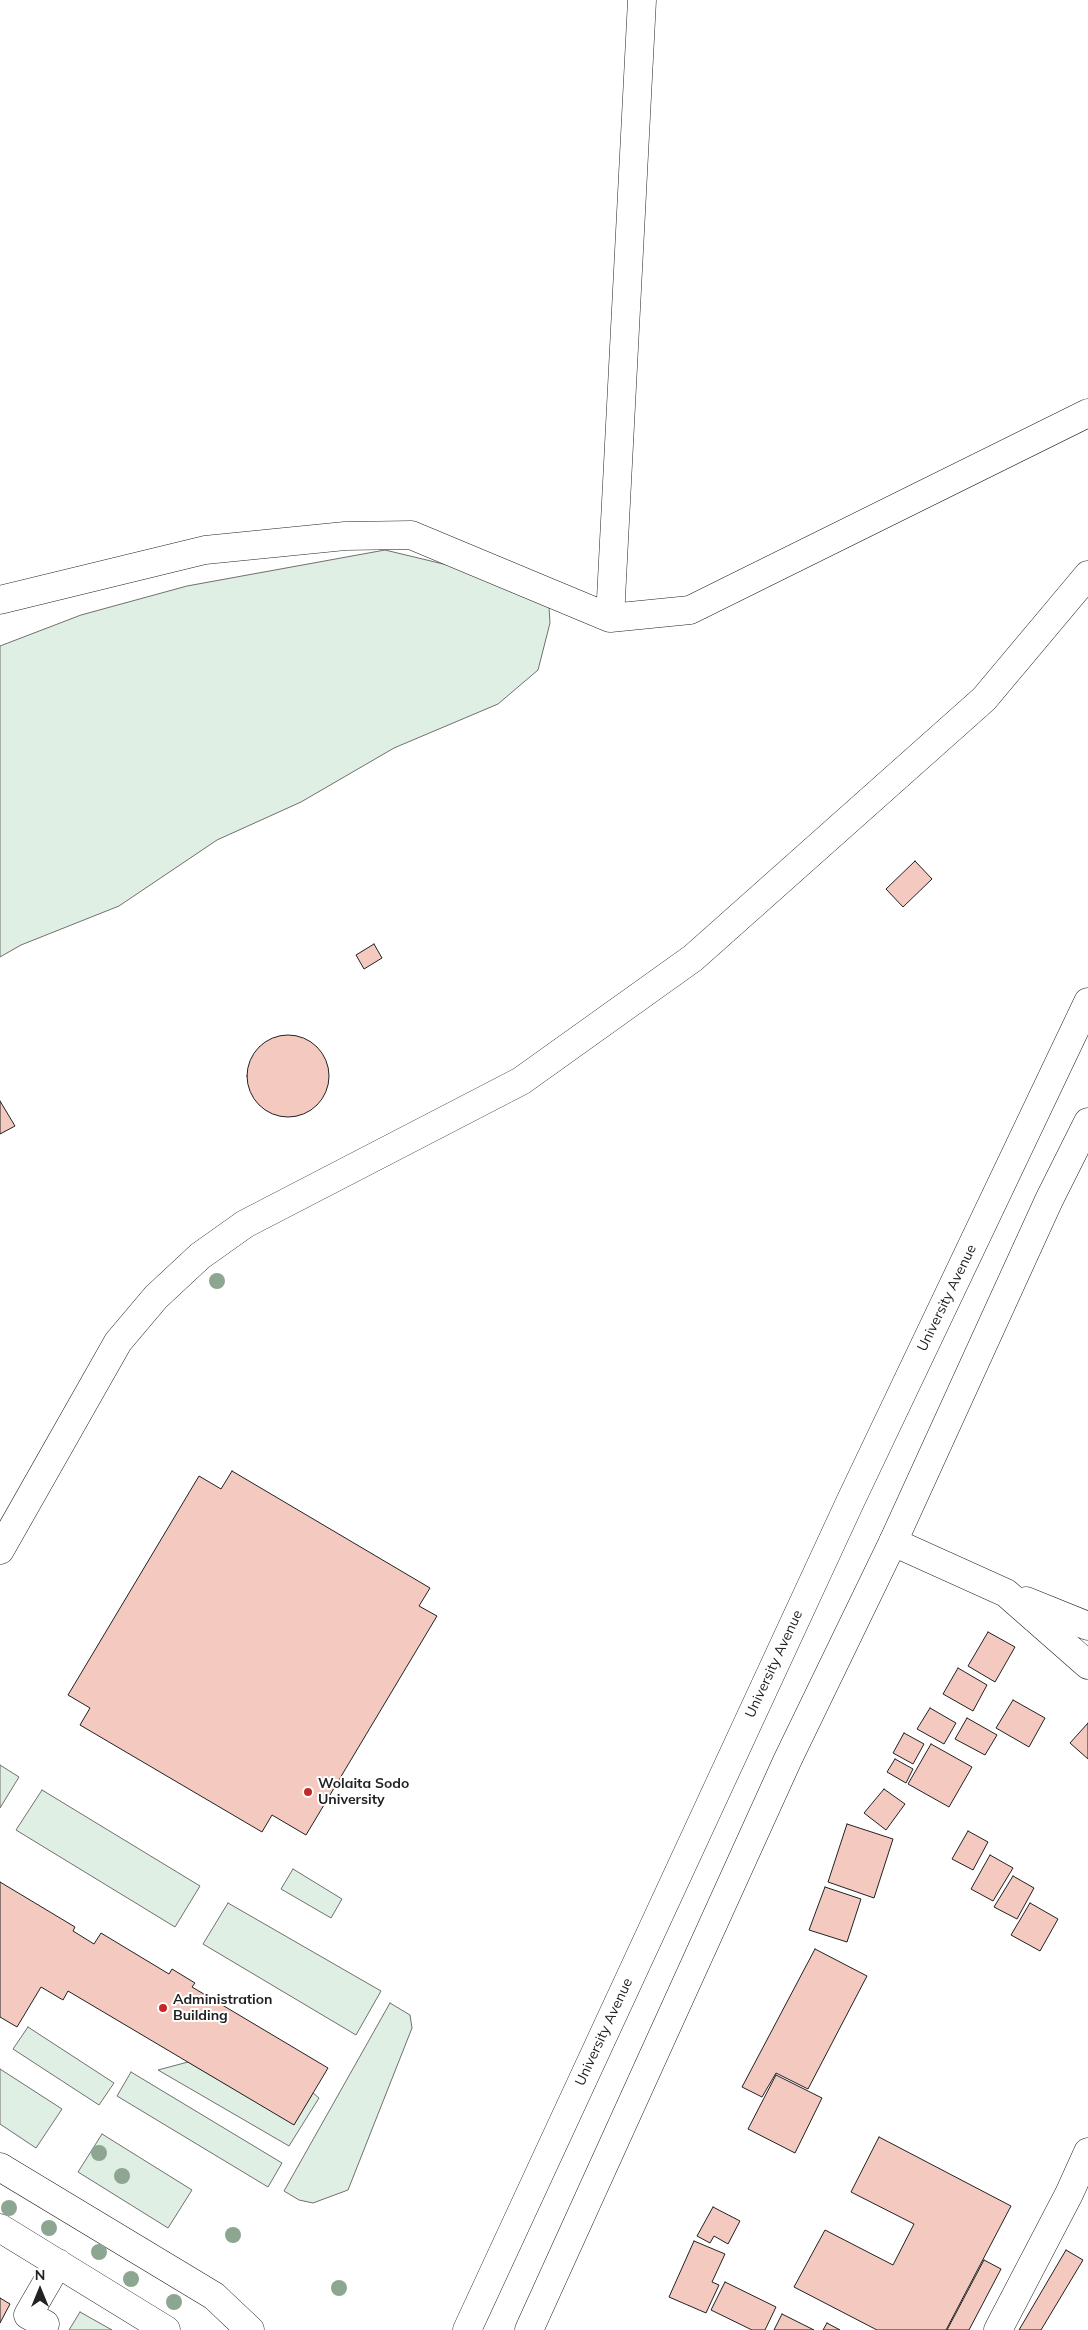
<!DOCTYPE html>
<style>
body{margin:0}
#map{position:relative;width:1088px;height:2330px;overflow:hidden;background:#fff;font-family:Mulish,sans-serif}
canvas{display:block}
.north{position:absolute;left:15px;top:2265px;width:50px;height:50px;-webkit-text-stroke:4px #fff;paint-order:stroke;rotate:0deg;font-size:14px;font-weight:700;line-height:20px;text-align:center;color:#222}
.north::after{content:'';display:block;margin:auto;width:18px;height:22px;background:#222;clip-path:polygon(50% 0,100% 100%,50% 72%,0 100%)}
</style>
<div id="map">
<canvas width="1088" height="2330"></canvas>
<div class="north">N</div>
</div>
<script>
const ctx = document.querySelector('canvas').getContext('2d');
ctx.lineJoin = 'round';
function fillPath(path, color) { ctx.fillStyle = color; ctx.fill(path, 'evenodd'); }
const toPath = rows => new Path2D(rows.map(r => 'M' + r).join(''));
function stroke(path, color, width, dash) { ctx.strokeStyle = color; ctx.lineWidth = width; ctx.lineCap = dash ? 'butt' : 'round'; ctx.setLineDash(dash || []); ctx.stroke(path); }
function label(font, color, halo, rows, align = 'center') {
  ctx.font = font + ' Mulish,sans-serif'; ctx.lineWidth = 4; ctx.setLineDash([]); ctx.textBaseline = 'middle'; ctx.strokeStyle = halo; ctx.fillStyle = color; for (const [text, x, y, turn = 0] of rows) {
    ctx.save(); ctx.translate(x, y); ctx.rotate((+turn || 0) * Math.PI / 180); ctx.textAlign = isNaN(turn) ? turn : align; if (halo) ctx.strokeText(text, 0, 0); ctx.fillText(text, 0, 0); ctx.restore();
  }
}
const green = toPath([
 [385,550,460,568,549,607,550,623,538,670,498,704,394,748,301,802,217,840,119,906,21,945,0,957,0,646,81,615,187,586,385,550],
 [0,1765,19,1777,0,1808,0,1765],
 [42,1790,200,1886,175,1927,16,1830,42,1790],
 [293,1869,342,1899,331,1918,281,1889,293,1869],
 [228,1903,381,1991,356,2035,203,1944,228,1903],
 [390,2003,410,2015,412,2028,348,2190,313,2203,299,2200,284,2191,390,2003],
 [28,2027,114,2083,99,2105,13,2049,28,2027],
 [188,2062,294,2124,313,2093,319,2098,289,2146,158,2070,188,2062],
 [0,2069,62,2109,36,2148,0,2124,0,2069],
 [131,2072,282,2163,268,2187,117,2096,131,2072],
 [102,2134,192,2190,168,2228,78,2172,102,2134],
 [80,2312,112,2330,69,2330,80,2312]
]);
const building = toPath([
 [915,861,932,879,903,907,886,889,915,861],
 [374,944,382,958,364,969,356,955,374,944],
 '247 1076a41 41 0 1 1 82 0a41 41 0 1 1-82 0Z',
 [0,1101,15,1126,0,1134,0,1101],
 [232,1471,430,1588,419,1606,437,1616,306,1835,272,1815,262,1832,80,1725,90,1708,68,1695,199,1476,221,1489,232,1471],
 [988,1632,1015,1647,995,1682,968,1666,988,1632],
 [958,1668,987,1685,973,1711,943,1694,958,1668],
 [1013,1700,1045,1718,1029,1747,996,1728,1013,1700],
 [930,1708,956,1723,944,1744,917,1729,930,1708],
 [967,1718,997,1735,985,1755,955,1739,967,1718],
 [1088,1723,1088,1759,1070,1743,1088,1723],
 [904,1733,924,1744,913,1764,893,1753,904,1733],
 [931,1744,972,1767,949,1807,908,1784,931,1744],
 [895,1759,913,1769,906,1783,887,1772,895,1759],
 [884,1789,905,1804,886,1830,864,1813,884,1789],
 [847,1824,893,1839,874,1898,828,1882,847,1824],
 [968,1831,988,1842,973,1870,952,1859,968,1831],
 [990,1855,1013,1868,993,1901,971,1889,990,1855],
 [1013,1876,1034,1888,1017,1919,994,1907,1013,1876],
 [0,1882,75,1927,73,1931,94,1944,101,1933,169,1974,172,1969,195,1983,192,1987,328,2068,294,2125,68,1991,63,2000,41,1987,17,2027,0,2017,0,1882],
 [825,1887,861,1899,847,1942,809,1930,825,1887],
 [1030,1903,1058,1919,1040,1951,1011,1935,1030,1903],
 [815,1949,867,1976,808,2089,776,2073,762,2097,742,2087,815,1949],
 [776,2075,822,2098,795,2153,748,2129,776,2075],
 [879,2137,1011,2206,946,2330,877,2330,794,2287,825,2230,893,2265,914,2224,851,2192,879,2137],
 [713,2207,740,2221,728,2244,714,2236,710,2243,697,2236,713,2207],
 [694,2241,725,2254,712,2282,719,2285,706,2313,669,2297,694,2241],
 [1066,2250,1083,2260,1041,2330,1019,2330,1066,2250],
 [984,2260,1001,2269,969,2330,947,2330,984,2260],
 [725,2282,776,2307,765,2330,752,2330,711,2310,725,2282],
 [0,2298,10,2304,0,2323,0,2298],
 [782,2314,814,2330,774,2330,782,2314],
 [827,2323,840,2330,823,2330,827,2323]
]);
const minor = toPath([
 [0,600,205,550,345,536,411,535,610,618,690,610,1088,413],
 [610,618,642,0],
 [893,1542,1006,1593,1088,1665],
 [0,1550,118,1342,156,1297,200,1256,245,1224,521,1081,693,958,984,699,1088,575],
 [1026,1601,1088,1626],
 [0,2167,214,2296,250,2330],
 [0,2228,166,2330],
 [42,2330,45,2324,28,2315,58,2263],
 [998,2330,1069,2194,1088,2152]
]);
const highway = toPath([
 [467,2330,851,1500,1088,1002],
 [529,2330,788,1759,893,1542,1049,1200,1088,1122]
]);
const trees = [
 [217,1281],
 [99,2153],
 [122,2176],
 [9,2208],
 [49,2228],
 [233,2235],
 [99,2252],
 [131,2279],
 [339,2288],
 [174,2302]
];
const markers = [
 [308,1792,5,"#c62828"],
 [163,2008,5,"#c62828"]
];
const streetNames = [
 ["University Avenue",947,1298,-64],
 ["University Avenue",774,1664,-65],
 ["University Avenue",604,2032,-65]
];
const poiNames = [
 ["Wolaita Sodo",318,1784],
 ["University",318,1800],
 ["Administration",173,2000],
 ["Building",173,2016]
];
fillPath(green, '#e0efe3');
stroke(green, '#6f6f6f', 1);
fillPath(building, '#f3c9c0');
stroke(building, '#222', 1);
stroke(minor, '#222', 29);
stroke(highway, '#222', 29);
stroke(minor, '#fff', 28);
stroke(highway, '#fff', 28);
ctx.fillStyle = '#8da692';
for (const [x, y] of trees) { ctx.beginPath(); ctx.arc(x, y, 8, 0, 2 * Math.PI); ctx.fill(); }
for (const [x, y, r, color] of markers) { const dot = new Path2D(); dot.arc(x, y, r, 0, 2 * Math.PI); ctx.fillStyle = color; ctx.fill(dot); stroke(dot, '#fff', 2); }
label('14px', '#222', '#fff', streetNames);
label('bold 14px', '#222', '#fff', poiNames, 'left');
</script>
